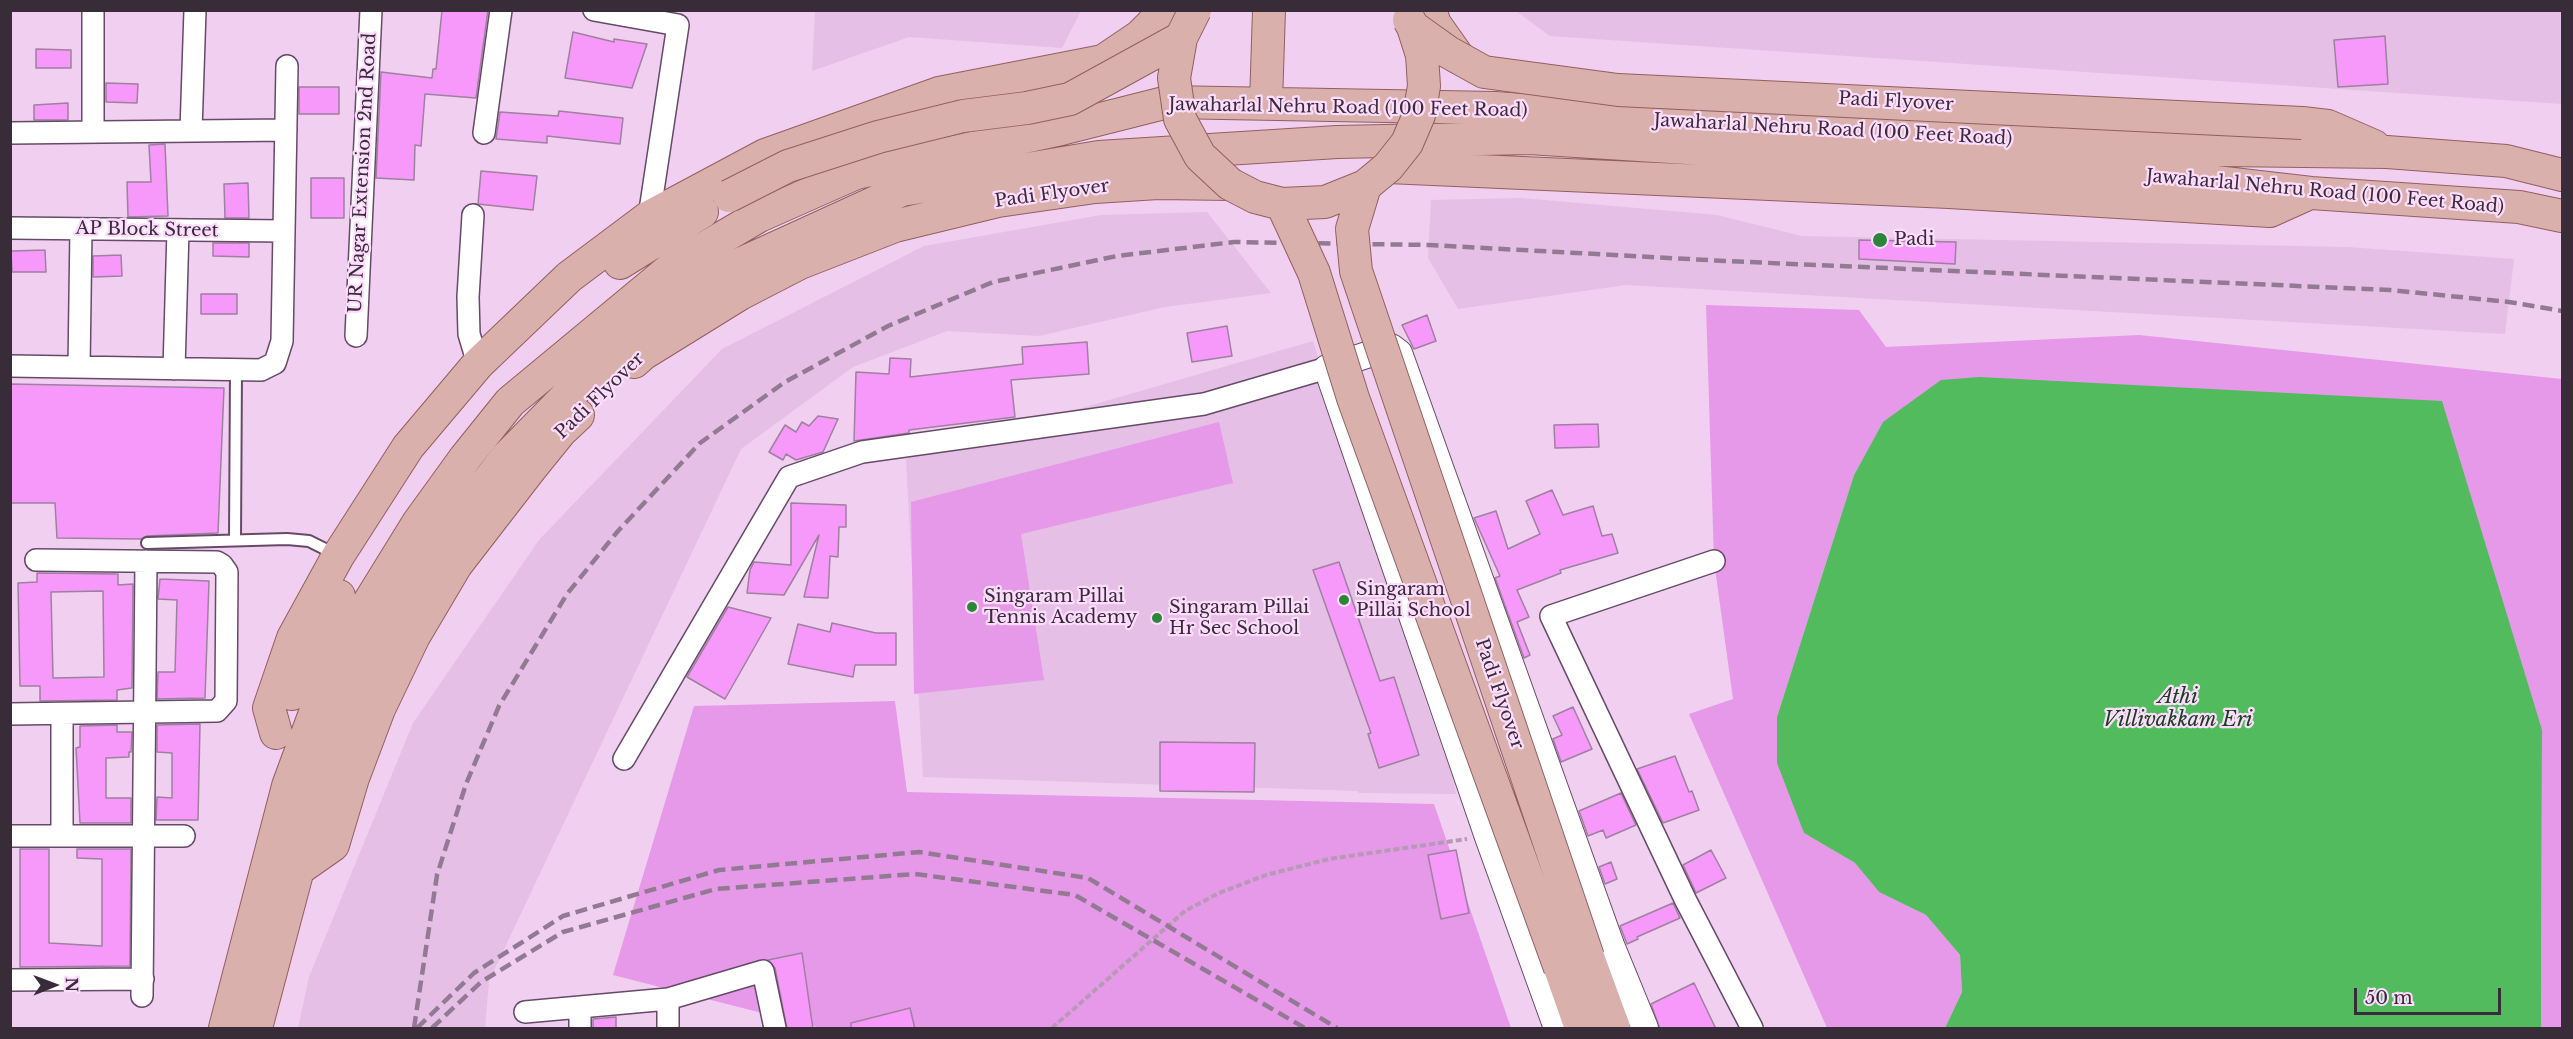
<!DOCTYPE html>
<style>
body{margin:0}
#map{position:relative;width:2573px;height:1039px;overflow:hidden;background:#f1cff1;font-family:"Libre Baskerville",serif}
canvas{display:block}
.frame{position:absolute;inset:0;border:12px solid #392c39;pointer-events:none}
.north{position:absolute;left:24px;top:955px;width:60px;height:60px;-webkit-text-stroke:4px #fedcfe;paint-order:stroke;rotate:89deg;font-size:16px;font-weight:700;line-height:24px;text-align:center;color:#392c39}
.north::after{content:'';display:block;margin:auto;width:21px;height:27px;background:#392c39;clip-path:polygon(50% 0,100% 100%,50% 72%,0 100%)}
.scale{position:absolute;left:2354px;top:988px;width:147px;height:27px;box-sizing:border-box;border:3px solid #392c39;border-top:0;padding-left:8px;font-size:18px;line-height:21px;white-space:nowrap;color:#392c39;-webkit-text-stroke:4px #fedcfe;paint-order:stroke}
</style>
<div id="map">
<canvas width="2573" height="1039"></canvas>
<div class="frame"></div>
<div class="north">N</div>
<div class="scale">50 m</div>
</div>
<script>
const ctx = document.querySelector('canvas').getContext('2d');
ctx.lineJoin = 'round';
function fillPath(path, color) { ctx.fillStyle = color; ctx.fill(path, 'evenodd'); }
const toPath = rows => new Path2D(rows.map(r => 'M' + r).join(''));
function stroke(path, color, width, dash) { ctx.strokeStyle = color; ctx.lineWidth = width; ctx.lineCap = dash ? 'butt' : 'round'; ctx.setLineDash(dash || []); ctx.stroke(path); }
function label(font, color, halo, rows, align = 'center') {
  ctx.font = font + ' "Libre Baskerville",serif'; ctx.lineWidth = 4.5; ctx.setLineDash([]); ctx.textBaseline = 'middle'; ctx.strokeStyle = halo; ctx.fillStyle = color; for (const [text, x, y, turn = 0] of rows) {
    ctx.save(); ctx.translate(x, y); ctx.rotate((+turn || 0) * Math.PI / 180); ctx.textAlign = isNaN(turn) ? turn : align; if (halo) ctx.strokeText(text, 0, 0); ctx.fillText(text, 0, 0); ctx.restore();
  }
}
const built = toPath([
 [815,11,815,10,1081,11,1062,48,909,37,812,71],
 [1516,11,2562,11,2562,104,1550,36],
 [1521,198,1717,215,1802,236,2347,247,2514,259,2505,334,1626,285,1458,309,1428,258,1431,200],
 [1207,212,1271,293,1165,307,1039,336,947,331,853,367,741,449,489,981,485,1028,298,1028,309,977,413,723,539,540,722,349,924,246,1101,215],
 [1313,341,1426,702,1453,778,1456,794,1359,793,1358,791,923,777,906,459]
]);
const green = toPath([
 [1706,305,1859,310,1886,347,2139,335,2562,379,2562,1028,2541,1028,2542,730,1883,422,1854,475,1777,717,1804,833,1855,863,1879,892,1926,915,1960,955,1962,992,1945,1028,1827,1028,1689,714,1733,699,1714,561],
 [1219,422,1233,483,1021,534,1044,680,914,694,911,502],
 [895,701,907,792,1434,804,1511,1028,821,1028,613,975,694,706]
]);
const water = toPath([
 [1979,377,2442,401,2542,730,2541,1028,1945,1028,1962,992,1960,955,1926,915,1879,892,1855,863,1804,833,1777,763,1777,717,1854,475,1883,422,1941,380]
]);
const building = toPath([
 [442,10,488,10,476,98,425,94,421,146,415,145,414,180,376,178,381,72,432,78,433,69,436,69,442,10],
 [573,32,614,42,614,39,647,44,632,88,565,78,573,32],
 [2385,36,2388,84,2338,87,2334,40,2385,36],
 [36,49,71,50,71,68,36,68,36,49],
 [106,83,138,84,137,103,106,102,106,83],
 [299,87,339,87,339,114,299,114,299,87],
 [68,103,68,120,34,120,34,105,68,103],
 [559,111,623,118,620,144,547,136,547,143,496,139,500,112,558,116,559,111],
 [165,144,168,216,128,217,127,182,151,182,149,145,165,144],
 [481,171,537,176,533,210,478,204,481,171],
 [311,178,344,178,344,218,311,218,311,178],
 [248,183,249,218,225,218,224,184,248,183],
 [1859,240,1956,242,1955,264,1859,259,1859,240],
 [213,243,249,243,249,257,213,256,213,243],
 [45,250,46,272,12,272,11,251,45,250],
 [121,255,122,276,93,277,93,256,121,255],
 [201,294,237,294,237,314,201,314,201,294],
 [1427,315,1436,341,1414,349,1402,325,1427,315],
 [1227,326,1232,356,1192,362,1187,333,1227,326],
 [1087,342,1089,374,1011,380,1015,417,909,430,909,433,854,441,856,372,889,374,890,358,911,359,910,377,1023,364,1022,347,1087,342],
 [10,384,224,388,218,533,147,536,141,539,57,538,55,503,10,503,10,384],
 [818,416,838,419,823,452,796,460,786,454,783,460,769,452,785,425,796,432,802,422,809,426,818,416],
 [1598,424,1599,447,1555,448,1554,425,1598,424],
 [1552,490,1563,515,1593,506,1602,536,1612,534,1618,553,1560,570,1561,573,1517,590,1529,617,1517,622,1530,655,1524,658,1495,578,1500,576,1474,518,1496,511,1508,549,1540,534,1526,501,1552,490],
 [791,503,846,505,846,527,839,527,838,557,830,556,828,598,804,597,819,535,784,595,747,593,750,570,754,562,791,565,791,503],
 [1339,562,1380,681,1394,677,1419,755,1379,768,1368,734,1371,733,1313,570,1339,562],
 [37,573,118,574,118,585,133,584,132,688,117,690,117,700,40,701,40,686,20,686,18,583,37,582,37,573],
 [103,591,104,677,53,678,51,592,103,591],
 [160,579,209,581,205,698,157,699,158,672,175,672,177,600,158,599,160,579],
 [728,607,771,618,725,699,687,677,728,607],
 [832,623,876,633,896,633,896,665,855,665,853,677,788,664,798,624,830,632,832,623],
 [1573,707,1592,749,1561,762,1553,739,1562,735,1553,716,1573,707],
 [200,724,198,820,156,820,157,797,172,798,172,753,157,752,157,725,200,724],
 [117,725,117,732,132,732,131,752,129,752,129,757,106,758,106,798,131,798,131,823,80,823,76,748,80,747,80,726,117,725],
 [1160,742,1255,743,1254,792,1160,791,1160,742],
 [1675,756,1689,792,1692,791,1699,810,1663,823,1637,769,1675,756],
 [1621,793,1636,825,1606,838,1603,830,1588,836,1579,811,1621,793],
 [20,849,49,849,49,943,102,946,102,859,77,858,77,849,131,849,130,966,20,967,20,849],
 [1456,850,1469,913,1441,919,1428,855,1456,850],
 [1711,850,1726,878,1696,893,1683,865,1711,850],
 [1611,862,1617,879,1605,884,1599,867,1611,862],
 [1673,903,1680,918,1637,937,1638,939,1627,944,1620,926,1673,903],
 [802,953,813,1029,787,1029,775,968,768,960,802,953],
 [1694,983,1716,1029,1660,1029,1651,1004,1694,983],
 [910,1008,915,1029,851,1029,851,1023,910,1008],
 [616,1017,616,1029,593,1029,593,1019,616,1017]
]);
const path = toPath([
 [1052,1028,1185,911,1219,893,1266,875,1329,859,1467,839]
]);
const service = toPath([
 [235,540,236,369],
 [147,543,287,539,309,541,335,554]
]);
const minor = toPath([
 [594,10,678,25,649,217],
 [93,131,93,10],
 [191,131,195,10],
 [10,133,286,130],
 [484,133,501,10],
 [473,215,468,297,469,334,478,364],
 [10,228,284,231],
 [356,336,371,10],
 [10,366,261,370,275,363,282,341,287,66],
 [79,367,81,229],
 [174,369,178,230],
 [1714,561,1551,616,1685,899,1752,1028],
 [10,714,217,711,226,701,227,572,222,565,217,562,36,560],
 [62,714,62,836],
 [624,759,789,477,862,452,1204,404,1327,368],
 [10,836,184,836],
 [10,980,143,979],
 [142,996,146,561],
 [525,1012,580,1007],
 [580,1028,580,1007,668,999],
 [668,1028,668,999,763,971,775,1028]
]);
const tertiary = toPath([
 [1557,1028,1488,837,1327,368,1391,347,1399,353,1611,945,1645,1028]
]);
const primary = toPath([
 [1430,10,1435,24,1459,58],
 [1266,103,1269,10],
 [2302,123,2328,126,2374,146],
 [1388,167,1949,192,2270,211,2310,193],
 [620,263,702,212],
 [634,362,643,354,740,294,800,263,895,226,998,201,1095,187,1158,183,1230,184],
 [292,694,339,596],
 [276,733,269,708,293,638,338,556,408,447,478,364,569,277,649,217,765,155,939,93,1103,61,1140,36,1166,10],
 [296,871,333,845,353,778,379,709,414,636,456,565,531,468,561,431,578,415],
 [1588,957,1614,1028],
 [1560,968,1581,1028],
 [225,1028,288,786,319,702,355,625,418,523,465,458,510,402,674,266,759,216,856,173,1061,129,1168,102,1495,108,1857,134,2221,150,2387,152,2506,161,2562,175],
 [256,1028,327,760,357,687,387,630,441,541,506,458,566,397,667,311,716,275,902,190,1099,157,1337,142,1529,138,2207,181,2311,193,2519,207,2562,216]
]);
const rail = toPath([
 [414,1028,437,875,466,784,499,706,567,594,618,531,700,443,785,382,888,326,993,282,1117,256,1234,242,1429,245,1725,261,2390,290,2509,302,2562,311],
 [417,1028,474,973,563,916,719,870,919,852,1088,878,1337,1028],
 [432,1028,481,982,563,932,716,889,915,874,1075,895,1305,1028]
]);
const primaryBridge = toPath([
 [1195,10,1181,38,1174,78,1180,119,1200,156,1230,184,1255,197,1282,204,1325,202,1365,186,1388,167,1407,143,1419,115,1424,86,1422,55,1413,27,1409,20],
 [1413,27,1448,52,1484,72,1618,90,2302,123],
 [1365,186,1352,229,1356,271,1588,957],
 [729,196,788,166,878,137,963,116,1027,108,1070,99,1181,38],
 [1282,204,1314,273,1353,398,1560,968]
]);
const markers = [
 [1880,240,8,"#2b8738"],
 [1344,600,6,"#2b8738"],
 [972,607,6,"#2b8738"],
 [1157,618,6,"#2b8738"]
];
const streetNames = [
 ["Padi Flyover",1896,102,3],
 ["Jawaharlal Nehru Road (100 Feet Road)",1348,108,1],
 ["Jawaharlal Nehru Road (100 Feet Road)",1833,130,3],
 ["UR Nagar Extension 2nd Road",363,173,-87],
 ["Jawaharlal Nehru Road (100 Feet Road)",2325,192,5],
 ["Padi Flyover",1052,194,-8],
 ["AP Block Street",147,230,1],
 ["Padi Flyover",600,396,-44],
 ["Padi Flyover",1499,694,71]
];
const poiNames = [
 ["Padi",1894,240],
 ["Singaram",1356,590],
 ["Pillai School",1356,611],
 ["Singaram Pillai",984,597],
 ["Tennis Academy",984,618],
 ["Singaram Pillai",1169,608],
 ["Hr Sec School",1169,629]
];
const waterNames = [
 ["Athi",2178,697],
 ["Villivakkam Eri",2178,720]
];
fillPath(built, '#e5bfe5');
fillPath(green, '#e698e9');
fillPath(water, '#52bb5e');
fillPath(building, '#f699fa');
stroke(building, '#9e809f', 1.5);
stroke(service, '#664a67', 14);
stroke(minor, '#664a67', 24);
stroke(tertiary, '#664a67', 28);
stroke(primary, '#925f5f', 34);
stroke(path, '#b599b5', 4, [6, 3]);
stroke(service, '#fff', 10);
stroke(minor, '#fff', 21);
stroke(tertiary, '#fff', 26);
stroke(primary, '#dab0ac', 32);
stroke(rail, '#927b92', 4.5, [12, 6]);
stroke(primaryBridge, '#925f5f', 34, []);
stroke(primaryBridge, '#dab0ac', 32);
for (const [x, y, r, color] of markers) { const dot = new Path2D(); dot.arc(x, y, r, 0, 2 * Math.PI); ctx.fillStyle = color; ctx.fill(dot); stroke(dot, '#fedcfe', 2); }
label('18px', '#392c39', '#fedcfe', streetNames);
label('18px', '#392c39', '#fedcfe', poiNames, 'left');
label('italic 20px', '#18411d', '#fedcfe', waterNames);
</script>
